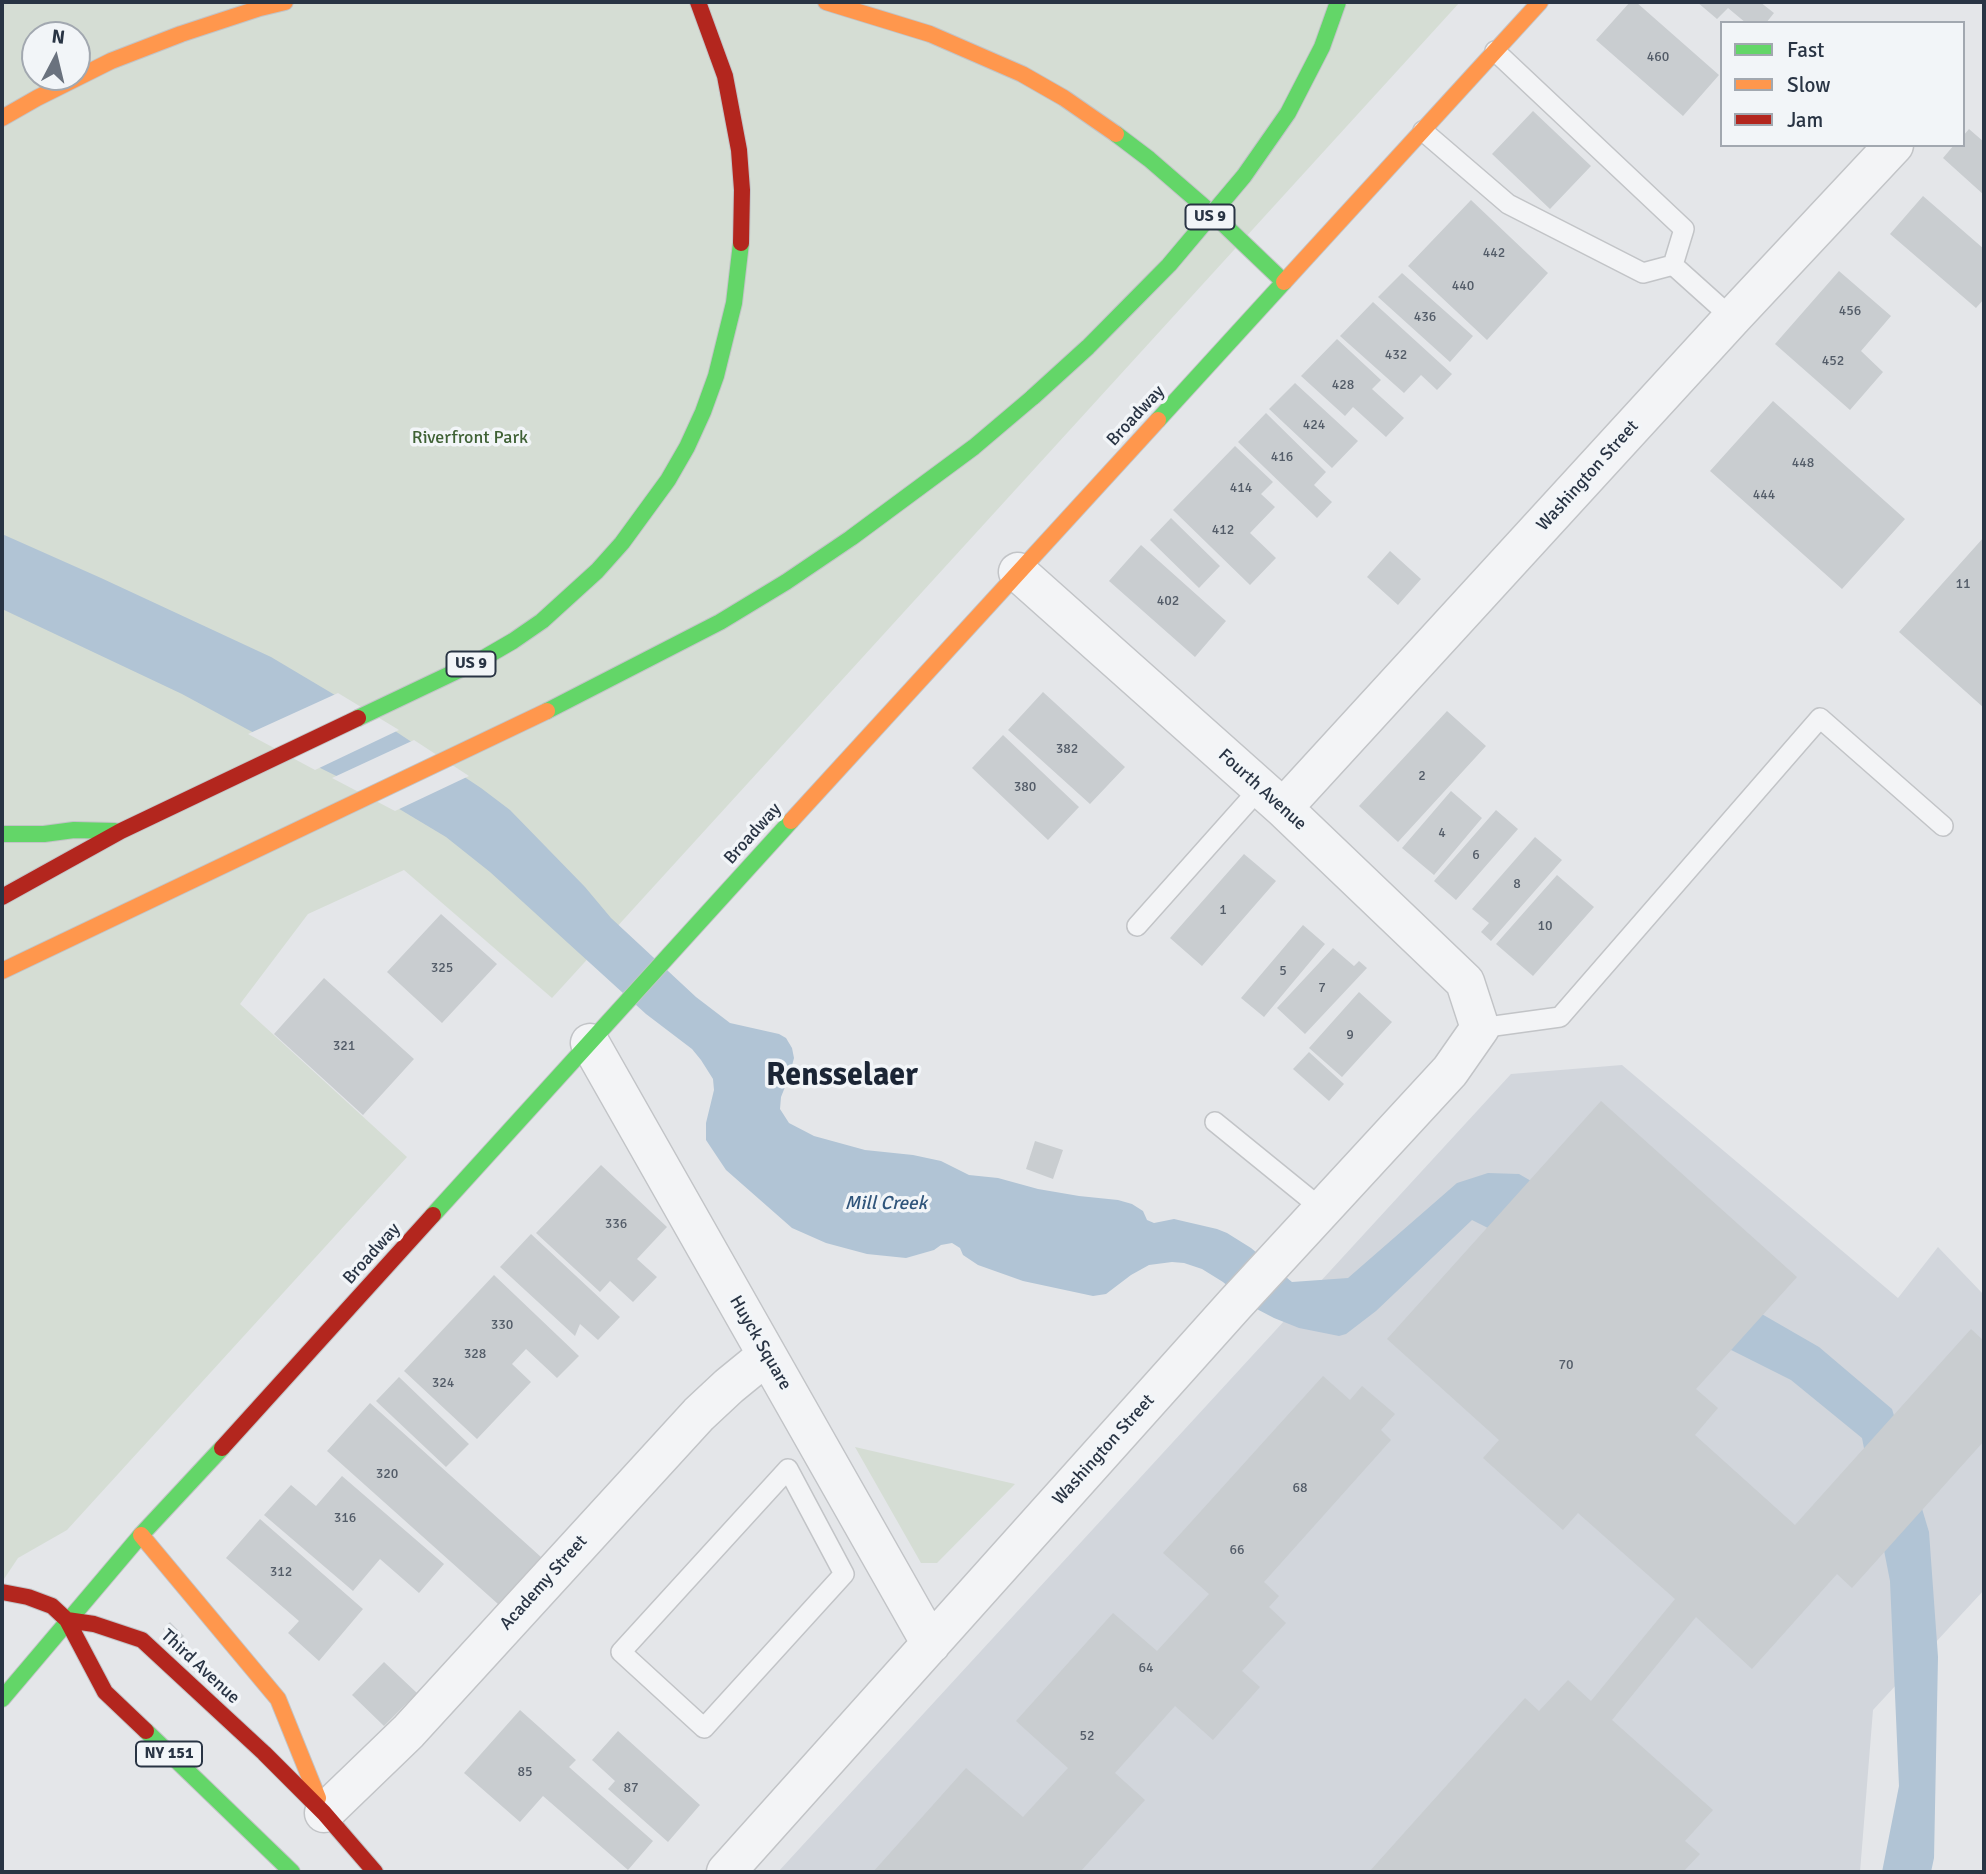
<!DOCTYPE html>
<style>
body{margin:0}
#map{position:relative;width:1986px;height:1874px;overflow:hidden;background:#e4e6e9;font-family:Signika,sans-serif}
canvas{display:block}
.frame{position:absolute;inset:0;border:4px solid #293444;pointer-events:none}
.legend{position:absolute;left:1720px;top:21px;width:245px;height:126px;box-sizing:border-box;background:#f2f5f8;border:2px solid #a2a8b0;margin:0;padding:9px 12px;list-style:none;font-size:21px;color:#293444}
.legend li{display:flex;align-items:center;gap:14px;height:35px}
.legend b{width:35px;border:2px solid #a2a8b0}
.north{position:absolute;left:21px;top:21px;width:70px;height:70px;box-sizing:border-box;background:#f2f5f8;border:2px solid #a2a8b0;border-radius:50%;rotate:7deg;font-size:19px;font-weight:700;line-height:28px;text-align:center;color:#293444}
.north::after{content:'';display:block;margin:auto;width:24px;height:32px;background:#6a727e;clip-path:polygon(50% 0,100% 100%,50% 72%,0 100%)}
</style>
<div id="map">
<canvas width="1986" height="1874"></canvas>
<div class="frame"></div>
<ul class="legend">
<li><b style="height:9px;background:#63d668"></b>Fast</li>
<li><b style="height:9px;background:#ff974d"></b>Slow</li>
<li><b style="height:9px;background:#b3261e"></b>Jam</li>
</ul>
<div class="north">N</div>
</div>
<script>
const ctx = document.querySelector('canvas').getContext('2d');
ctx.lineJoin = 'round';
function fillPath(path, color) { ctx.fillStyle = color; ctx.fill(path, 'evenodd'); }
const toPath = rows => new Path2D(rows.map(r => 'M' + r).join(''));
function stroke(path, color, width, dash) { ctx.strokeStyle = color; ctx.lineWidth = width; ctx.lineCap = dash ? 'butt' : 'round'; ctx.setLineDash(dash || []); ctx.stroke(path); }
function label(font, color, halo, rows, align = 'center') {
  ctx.font = font + ' Signika,sans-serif'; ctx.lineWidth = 7; ctx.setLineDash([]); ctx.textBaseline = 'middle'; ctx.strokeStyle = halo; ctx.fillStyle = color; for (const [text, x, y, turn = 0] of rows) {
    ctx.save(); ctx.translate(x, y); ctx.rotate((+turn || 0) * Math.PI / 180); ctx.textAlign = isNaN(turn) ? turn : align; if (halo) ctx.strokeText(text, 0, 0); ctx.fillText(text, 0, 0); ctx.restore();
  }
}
const built = toPath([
 [1622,1065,1898,1298,1938,1247,1984,1295,1984,1590,1873,1710,1860,1872,778,1872,1511,1074]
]);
const green = toPath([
 [2,2,1460,2,552,998,404,870,308,914,240,1004,407,1157,67,1530,18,1558,2,1582],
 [35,35,77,35,77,77,35,77],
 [855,1447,1015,1484,937,1563,921,1563]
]);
const water = toPath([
 [2,534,101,578,271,657,392,729,481,788,510,810,585,887,611,918,696,997,730,1023,779,1034,786,1038,792,1048,794,1058,789,1077,781,1097,780,1109,789,1123,814,1136,865,1150,913,1155,941,1161,969,1175,998,1178,1038,1189,1079,1196,1118,1200,1132,1204,1143,1211,1147,1220,1154,1223,1174,1219,1217,1229,1227,1233,1251,1248,1292,1282,1348,1278,1457,1183,1488,1173,1519,1174,1819,1347,1892,1409,1929,1532,1938,1657,1934,1858,1931,1872,1882,1872,1899,1786,1890,1581,1862,1438,1791,1380,1472,1220,1376,1311,1346,1334,1339,1336,1299,1328,1274,1318,1251,1306,1223,1282,1202,1269,1184,1263,1172,1262,1149,1265,1131,1275,1106,1294,1093,1296,1023,1281,978,1265,963,1255,960,1248,952,1243,941,1245,934,1250,906,1258,867,1254,826,1243,792,1228,726,1170,706,1140,706,1123,714,1090,713,1079,701,1060,692,1049,646,1014,490,872,446,837,381,798,306,761,182,694,2,609]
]);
const pier = toPath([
 [338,693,399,730,315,770,248,734],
 [414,740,469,776,395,811,332,778]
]);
const building = toPath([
 [1630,2,1636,2,1719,75,1683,116,1596,40],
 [1697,2,1760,2,1774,13,1766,23,1746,23,1728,8,1717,19],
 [1533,111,1591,166,1550,209,1492,154],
 [1969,129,1984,142,1984,195,1943,158,1954,145,1963,145,1963,136],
 [1923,196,1984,249,1984,299,1976,308,1890,234],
 [1471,200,1548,273,1487,340,1408,266],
 [1839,271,1891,316,1861,351,1883,372,1850,410,1775,344],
 [1402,273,1473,336,1450,362,1378,297],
 [1373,302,1452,374,1437,390,1421,375,1404,393,1340,336],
 [1337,339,1381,380,1372,389,1404,418,1386,437,1353,407,1345,416,1301,376],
 [1295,383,1358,441,1332,468,1269,409],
 [1773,401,1905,519,1842,589,1710,471],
 [1266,413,1326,472,1314,485,1332,502,1317,518,1238,442],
 [1235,446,1273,482,1261,494,1275,507,1250,533,1276,558,1250,585,1173,510],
 [1171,518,1220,566,1199,588,1150,540],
 [1984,537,1984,708,1899,632],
 [1141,545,1226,621,1195,657,1109,581],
 [1390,551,1421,579,1398,605,1367,577],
 [1043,692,1125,767,1090,804,1008,730],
 [1447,711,1486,746,1398,842,1359,806],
 [1003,735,1079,807,1048,840,972,768],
 [1451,791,1482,818,1434,875,1402,848],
 [1496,810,1518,829,1456,900,1434,881],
 [1535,837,1562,860,1491,941,1481,932,1489,923,1472,909],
 [1244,854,1276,881,1202,966,1170,938],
 [1557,875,1594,907,1533,976,1496,944],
 [441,914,497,964,442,1023,387,972],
 [1303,925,1325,944,1264,1017,1241,998],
 [1333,948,1354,966,1359,961,1367,968,1305,1034,1277,1008],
 [324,978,414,1059,363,1115,274,1034],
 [1359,992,1392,1022,1342,1077,1309,1048],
 [1309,1052,1344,1084,1329,1101,1293,1069],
 [1601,1101,1797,1277,1696,1389,1718,1408,1695,1435,1795,1525,1971,1329,1984,1341,1984,1441,1852,1588,1837,1574,1752,1669,1696,1617,1612,1720,1713,1810,1685,1841,1700,1854,1683,1872,1369,1872,1525,1698,1539,1711,1568,1680,1591,1701,1675,1599,1578,1513,1563,1530,1483,1458,1499,1440,1387,1339],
 [1035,1141,1063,1150,1053,1179,1026,1169],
 [601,1165,667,1227,637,1259,657,1277,633,1302,610,1281,600,1292,536,1233],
 [531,1234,620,1317,598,1340,580,1324,575,1336,500,1267],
 [494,1275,579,1356,557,1378,526,1349,512,1364,531,1382,477,1439,404,1371],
 [1323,1376,1350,1400,1362,1386,1395,1414,1381,1430,1391,1440,1264,1582,1279,1596,1269,1607,1286,1623,1242,1671,1260,1687,1213,1740,1175,1706,1115,1773,1145,1800,1080,1872,873,1872,966,1768,1023,1817,1068,1768,1016,1721,1113,1613,1157,1651,1209,1594,1163,1553],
 [399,1377,469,1444,446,1467,376,1401],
 [370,1403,541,1557,498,1604,327,1451],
 [342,1476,444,1564,419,1593,380,1559,353,1591,264,1515,291,1485,316,1506],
 [260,1519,363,1609,319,1661,288,1633,299,1621,226,1558],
 [170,1622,184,1636,176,1643,163,1629],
 [384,1662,417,1693,384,1726,352,1695],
 [520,1710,576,1760,569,1767,653,1841,628,1870,543,1796,520,1822,464,1773],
 [618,1731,700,1805,668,1842,608,1789,615,1781,592,1760]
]);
const lane = toPath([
 [1423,131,1508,204,1643,273,1673,265,1684,229,1495,51],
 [1673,265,1732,318],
 [1137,926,1260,788],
 [1480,1028,1560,1017,1820,718,1943,826],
 [1215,1122,1322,1209],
 [788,1469,844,1574,704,1728,621,1652,788,1469]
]);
const street = toPath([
 [1283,808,1732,318,1894,145],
 [590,1043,931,1644],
 [324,1813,408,1732,699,1414,729,1386,767,1355],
 [726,1872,1235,1304,1450,1071,1480,1028,1465,982,1283,808,1018,572]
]);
const fast = toPath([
 [1116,134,1149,159,1216,217,1284,282,1158,420],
 [547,711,720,622,786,582,851,538,974,447,1033,397],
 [358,718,482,659,513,641,542,621,597,571,622,543,668,480,687,447,703,412,716,376,734,303,741,243],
 [2,834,44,834,74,830,115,831],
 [433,1215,791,821],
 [2,1699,141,1535,222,1448],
 [146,1731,292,1872]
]);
const slow = toPath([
 [826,2,930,34,1022,74,1064,98,1116,134],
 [2,118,37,98,111,61,181,34,260,8,285,2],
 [1284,282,1540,2],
 [791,821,1158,420],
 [2,971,547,711],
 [141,1535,278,1699,318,1798]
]);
const jam = toPath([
 [698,2,725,76,739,150,742,190,741,243],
 [2,897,121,831,358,718],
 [222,1448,433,1215],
 [2,1592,28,1597,52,1606,67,1620,105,1692,146,1731],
 [67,1620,94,1624,142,1640,264,1753,324,1813,375,1872]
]);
const fastBridge = toPath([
 [1033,397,1088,347,1169,265,1244,176,1288,113,1322,47,1338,2]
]);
const numberNames = [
 ["460",1658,57],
 ["442",1494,253],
 ["440",1463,286],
 ["456",1850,311],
 ["436",1425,317],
 ["432",1396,355],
 ["452",1833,361],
 ["428",1343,385],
 ["424",1314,425],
 ["416",1282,457],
 ["448",1803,463],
 ["414",1241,488],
 ["444",1764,495],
 ["412",1223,530],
 ["11",1963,584],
 ["402",1168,601],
 ["382",1067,749],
 ["2",1422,776],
 ["380",1025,787],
 ["4",1442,833],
 ["6",1476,855],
 ["8",1517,884],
 ["1",1223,910],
 ["10",1545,926],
 ["325",442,968],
 ["5",1283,971],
 ["7",1322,988],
 ["9",1350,1035],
 ["321",344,1046],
 ["336",616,1224],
 ["330",502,1325],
 ["328",475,1354],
 ["70",1566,1365],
 ["324",443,1383],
 ["320",387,1474],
 ["68",1300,1488],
 ["316",345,1518],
 ["66",1237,1550],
 ["312",281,1572],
 ["64",1146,1668],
 ["52",1087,1736],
 ["85",525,1772],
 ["87",631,1788]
];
const shields = [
 [1210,217,49],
 [471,664,49],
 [169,1754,66]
];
const shieldNames = [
 ["US 9",1210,217],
 ["US 9",471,664],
 ["NY 151",169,1754]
];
const streetNames = [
 ["Broadway",1136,416,-47],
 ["Washington Street",1588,476,-48],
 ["Fourth Avenue",1262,790,42],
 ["Broadway",753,834,-48],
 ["Broadway",372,1254,-48],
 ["Huyck Square",760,1343,60],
 ["Washington Street",1104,1450,-48],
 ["Academy Street",544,1583,-48],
 ["Third Avenue",200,1667,43]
];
const parkNames = [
 ["Riverfront Park",470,438]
];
const waterNames = [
 ["Mill Creek",886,1204]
];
const townNames = [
 ["Rensselaer",842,1077]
];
fillPath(built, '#d2d6dc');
fillPath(green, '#d5ddd4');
fillPath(water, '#b1c4d5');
fillPath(pier, '#e4e6e9');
fillPath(building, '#c9cdd0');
stroke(lane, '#c2c4c7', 22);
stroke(street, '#c2c4c7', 41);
stroke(fast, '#c2c4c7', 18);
stroke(slow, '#c2c4c7', 18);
stroke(jam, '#c2c4c7', 18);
stroke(lane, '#f3f4f6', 19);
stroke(street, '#f3f4f6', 38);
stroke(fast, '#63d668', 16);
stroke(slow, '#ff974d', 16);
stroke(jam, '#b3261e', 16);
stroke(fastBridge, '#c0c3c7', 18, []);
stroke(fastBridge, '#63d668', 16);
label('14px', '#535c68', null, numberNames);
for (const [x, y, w] of shields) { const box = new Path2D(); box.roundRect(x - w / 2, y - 12.5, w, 25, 5); ctx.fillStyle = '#f2f5f8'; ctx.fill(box); stroke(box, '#293444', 2); }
label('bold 16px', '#293444', null, shieldNames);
label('18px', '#293444', '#f2f5f8', streetNames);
label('18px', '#3f6135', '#f2f5f8', parkNames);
label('italic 19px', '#30557b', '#f2f5f8', waterNames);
label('bold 32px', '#1b2535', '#f2f5f8', townNames);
</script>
